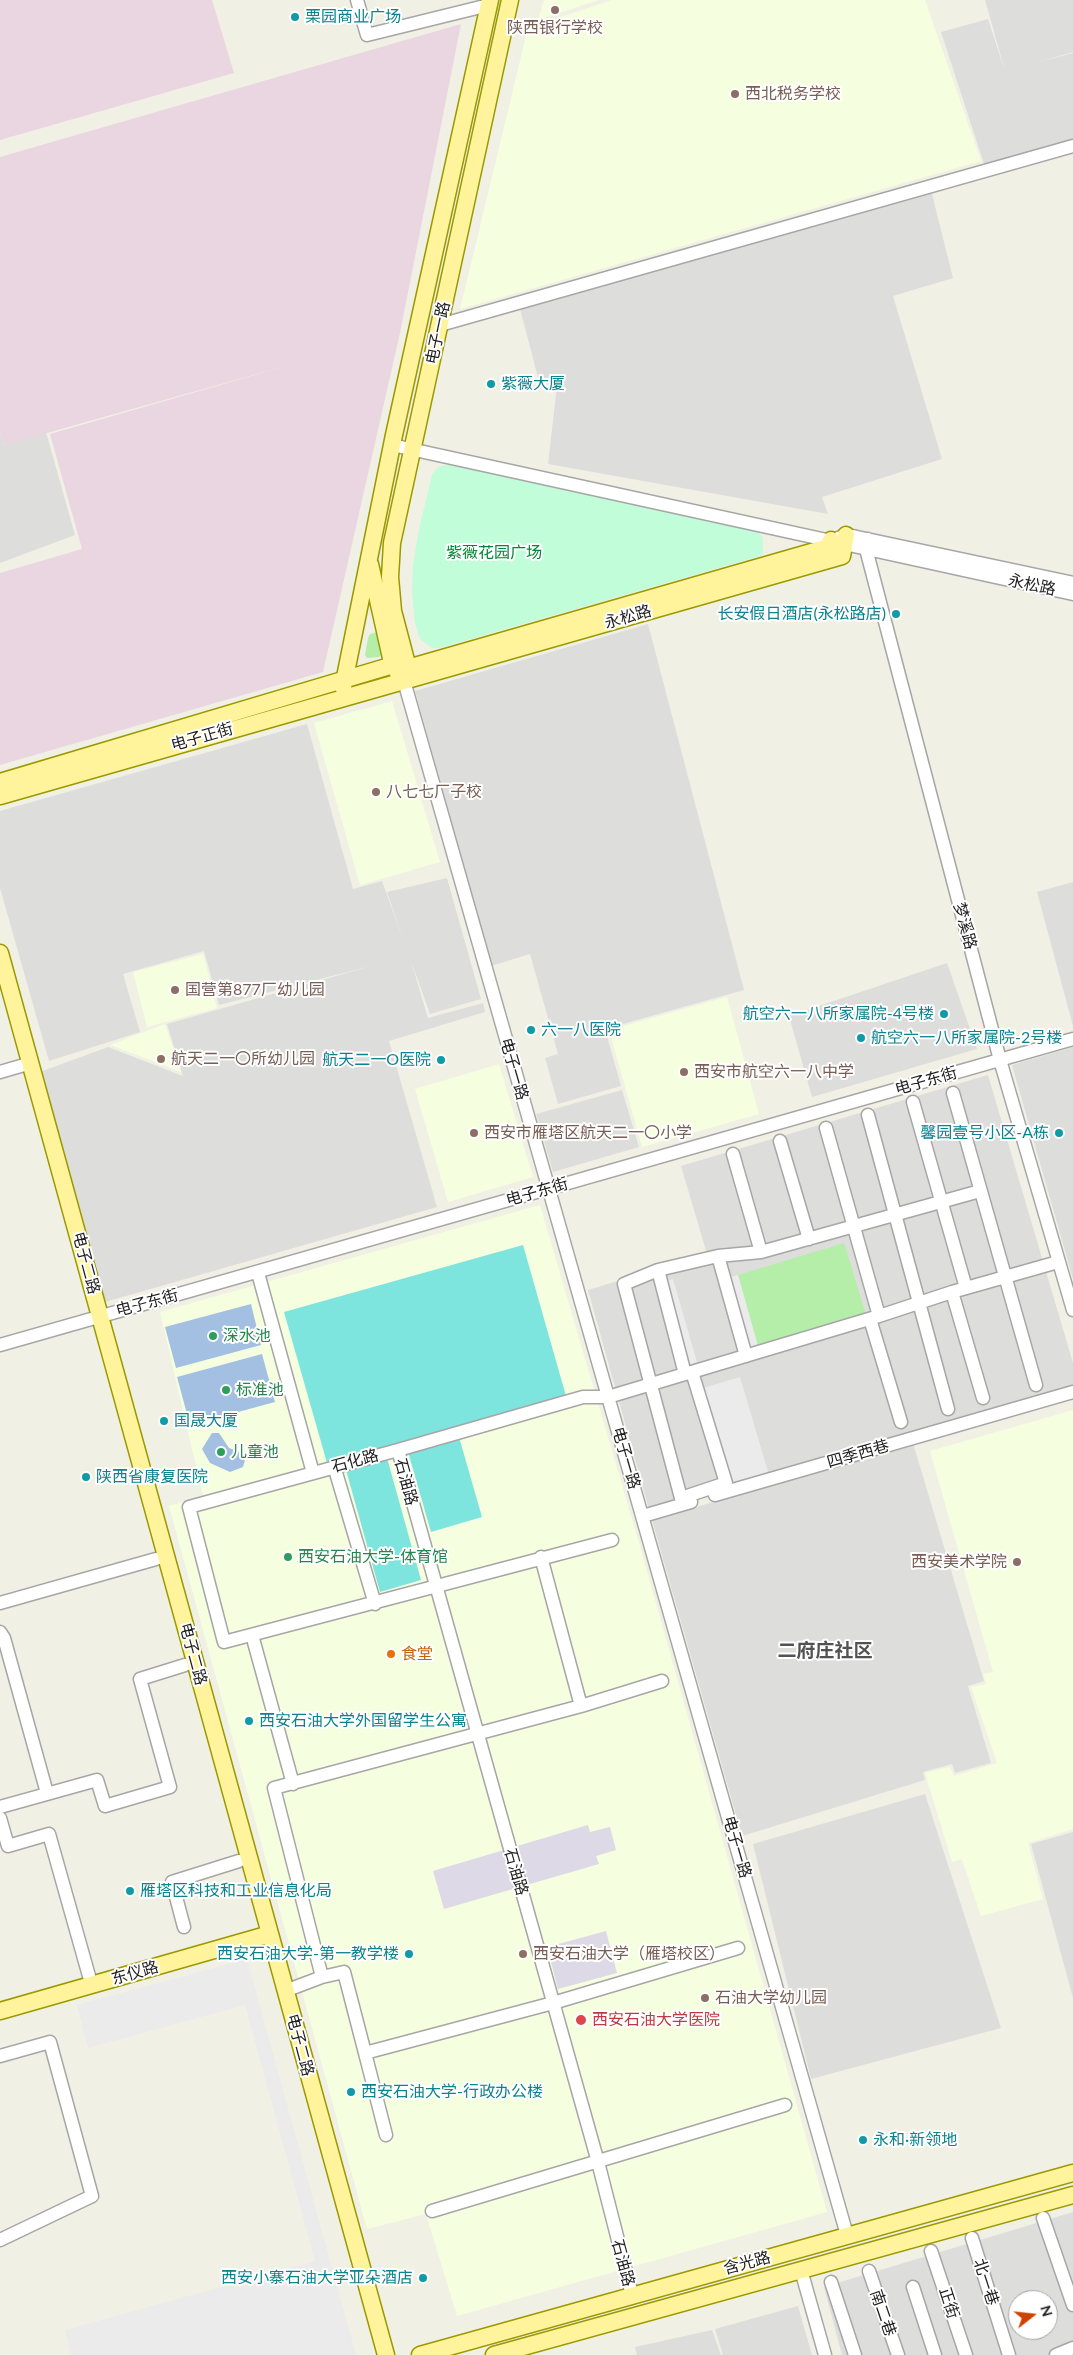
<!DOCTYPE html>
<meta charset="utf-8">
<style>
body{margin:0}
#map{position:relative;width:1073px;height:2355px;overflow:hidden;background:#f1f0e5;font-family:Lato,sans-serif}
canvas{display:block}
.north{position:absolute;left:1008px;top:2290px;width:50px;height:50px;box-sizing:border-box;background:#fff;border:1px solid #a5a5a5;border-radius:50%;rotate:74deg;font-size:14px;font-weight:700;line-height:20px;text-align:center;color:#1f1f1f}
.north::after{content:'';display:block;margin:auto;width:18px;height:22px;background:#ce4200;clip-path:polygon(50% 0,100% 100%,50% 72%,0 100%)}
</style>
<div id="map">
<canvas width="1073" height="2355"></canvas>
<div class="north">N</div>
</div>
<script>
const ctx = document.querySelector('canvas').getContext('2d');
ctx.lineJoin = 'round';
function fillPath(path, color) { ctx.fillStyle = color; ctx.fill(path, 'evenodd'); }
const toPath = rows => new Path2D(rows.map(r => 'M' + r).join(''));
function stroke(path, color, width, dash) { ctx.strokeStyle = color; ctx.lineWidth = width; ctx.lineCap = dash ? 'butt' : 'round'; ctx.setLineDash(dash || []); ctx.stroke(path); }
function label(font, color, halo, rows, align = 'center') {
  ctx.font = font + ' Lato,"Noto Sans SC",sans-serif'; ctx.lineWidth = 4; ctx.setLineDash([]); ctx.textBaseline = 'middle'; ctx.strokeStyle = halo; ctx.fillStyle = color; for (const [text, x, y, turn = 0] of rows) {
    ctx.save(); ctx.translate(x, y); ctx.rotate((+turn || 0) * Math.PI / 180); ctx.textAlign = isNaN(turn) ? turn : align; if (halo) ctx.strokeText(text, 0, 0); ctx.fillText(text, 0, 0); ctx.restore();
  }
}
const residential = toPath([
 [985,0,1073,0,1073,52,1035,63,1073,53,1073,144,985,167,941,32,988,19,1005,71],
 [931,190,953,278,893,296,942,459,822,497,828,514,548,464,557,386,539,381,520,309],
 [0,432,4,445,46,432,75,535,0,563],
 [648,624,744,990,605,1029,621,1086,558,1104,545,1058,558,1054,530,954,491,966,415,691],
 [307,724,353,889,382,881,404,942,387,892,447,878,481,999,430,1014,411,961,428,1018,483,1003,485,1012,389,1041,437,1207,105,1302,40,1072,108,1047,183,1076,167,1024,371,966,219,1005,204,951,123,974,140,1032,49,1061,0,888,0,811],
 [1073,882,1073,1026,1037,892],
 [947,963,977,1049,812,1097,789,1016],
 [1073,1047,1073,1279,1012,1065],
 [988,1075,1073,1363,1073,1385,732,1486,650,1513,588,1290,707,1254,681,1166],
 [622,1090,639,1147,553,1172,536,1114],
 [913,1443,984,1681,968,1686,991,1763,955,1773,952,1764,923,1772,925,1780,742,1836,652,1520],
 [925,1794,1001,2028,811,2079,753,1844],
 [1073,1832,1073,1998,1031,1844],
 [1073,2212,1073,2355,842,2355,824,2287],
 [1018,2300,1048,2300,1048,2330,1018,2330],
 [798,2306,812,2355,723,2355,715,2329],
 [712,2330,721,2355,637,2355,635,2347]
]);
const industrial = toPath([
 [0,0,212,0,234,73,0,140],
 [461,24,400,333,323,672,0,765,0,573,82,549,50,434,293,364,4,445,0,432,0,157]
]);
const education = toPath([
 [544,0,599,0,538,20],
 [612,0,925,0,981,161,460,309,528,28],
 [392,701,440,862,360,885,314,723],
 [203,954,217,1008,147,1027,133,972],
 [727,997,759,1114,642,1147,609,1030],
 [165,1024,181,1072,110,1045],
 [499,1064,533,1177,448,1202,415,1089],
 [540,1205,639,1543,827,2212,457,2316,426,2214,367,2229,169,1506,203,1496,160,1312],
 [1073,1410,1073,1829,1028,1843,1043,1899,981,1916,962,1859,952,1862,925,1773,950,1767,954,1776,997,1763,971,1687,986,1684,983,1674,993,1672,930,1451]
]);
const grass = toPath([
 [378,632,383,653,379,657,367,658,365,655,368,638,370,634],
 [844,1243,866,1315,758,1346,738,1275]
]);
const park = toPath([
 [449,464,756,530,763,538,763,551,762,555,757,557,439,648,432,648,420,639,415,623,412,593,413,565,419,529,432,475,438,467]
]);
const pitch = toPath([
 [523,1245,566,1396,327,1463,284,1312],
 [459,1437,482,1517,431,1532,408,1452],
 [387,1458,421,1580,380,1592,346,1470]
]);
const parking = toPath([
 [738,1275,758,1346,747,1350,726,1278],
 [673,1279,697,1362,688,1365,664,1282],
 [740,1377,769,1475,732,1486,703,1388],
 [247,1959,356,2355,71,2355,65,2330,315,2261,245,2005,88,2048,77,2005]
]);
const plaza = toPath([
 [588,1825,590,1832,610,1827,616,1850,596,1856,599,1864,444,1909,433,1871],
 [606,1931,617,1973,558,1989,547,1947]
]);
const water = toPath([
 [251,1304,261,1345,176,1368,165,1327],
 [262,1354,275,1402,190,1425,177,1377],
 [212,1433,219,1433,229,1448,242,1453,245,1460,243,1467,230,1472,210,1463,202,1449]
]);
const minor = toPath([
 [357,0,367,35,489,5],
 [440,325,1073,146],
 [392,445,1073,594],
 [838,538,846,535,857,537,1073,583],
 [868,539,866,549,1000,1060,1073,1310],
 [404,681,847,2235],
 [0,1072,31,1063],
 [953,1093,1036,1385],
 [913,1102,966,1288],
 [868,1115,948,1409],
 [826,1128,879,1316],
 [780,1141,809,1239],
 [733,1154,761,1252],
 [718,1256,761,1252,980,1191],
 [658,1270,685,1374],
 [258,1273,313,1473],
 [952,1292,983,1398],
 [870,1319,901,1422],
 [0,1345,1073,1039],
 [692,1372,726,1483,681,1498,624,1284,658,1270,718,1256,746,1356],
 [398,1450,598,2162,632,2295],
 [334,1466,375,1604],
 [715,1495,1073,1392],
 [643,1516,691,1502],
 [612,1540,224,1642,189,1507,398,1450,583,1397,608,1397,879,1316,952,1292,1058,1262],
 [541,1557,581,1706],
 [0,1603,156,1559],
 [0,1632,4,1638,47,1793],
 [252,1635,293,1784],
 [0,1807,97,1780,105,1806,170,1787,140,1679,185,1665],
 [0,1818,8,1846,49,1834,89,1976],
 [184,1927,172,1882,239,1861],
 [322,1977,274,1788,581,1706,662,1681],
 [285,1991,322,1977,344,1972,365,2053,553,2003,738,1948],
 [365,2053,386,2135],
 [0,2056,50,2042,92,2196,0,2240],
 [432,2211,785,2105],
 [1043,2218,1073,2305],
 [972,2238,1009,2355],
 [931,2251,966,2355],
 [801,2270,825,2355],
 [869,2271,898,2355],
 [831,2282,855,2355],
 [913,2287,935,2355],
 [1056,2355,1073,2348]
]);
const major = toPath([
 [370,564,391,658,398,673],
 [408,668,393,611,390,577,392,543,510,0],
 [343,687,394,435,490,0],
 [0,782,393,665,408,668,829,547,831,540],
 [0,796,842,556,846,535],
 [0,953,386,2355],
 [0,2011,270,1934],
 [420,2355,1073,2173],
 [494,2355,1073,2195]
]);
const markers = [
 [555,10,5,"#8d6e63"],
 [295,17,5,"#0f9aa8"],
 [735,94,5,"#8d6e63"],
 [491,384,5,"#0f9aa8"],
 [896,614,5,"#0f9aa8"],
 [376,792,5,"#8d6e63"],
 [175,990,5,"#8d6e63"],
 [944,1014,5,"#0f9aa8"],
 [531,1030,5,"#0f9aa8"],
 [861,1038,5,"#0f9aa8"],
 [161,1059,5,"#8d6e63"],
 [441,1060,5,"#0f9aa8"],
 [684,1072,5,"#8d6e63"],
 [474,1133,5,"#8d6e63"],
 [1059,1133,5,"#0f9aa8"],
 [213,1336,5,"#2e9e5b"],
 [226,1390,5,"#2e9e5b"],
 [164,1421,5,"#0f9aa8"],
 [221,1452,5,"#2e9e5b"],
 [86,1477,5,"#0f9aa8"],
 [288,1557,5,"#2e9e5b"],
 [1017,1562,5,"#8d6e63"],
 [391,1654,5,"#e8710a"],
 [249,1721,5,"#0f9aa8"],
 [130,1891,5,"#0f9aa8"],
 [409,1954,5,"#0f9aa8"],
 [523,1954,5,"#8d6e63"],
 [705,1998,5,"#8d6e63"],
 [581,2020,6,"#e0444e"],
 [351,2092,5,"#0f9aa8"],
 [863,2140,5,"#0f9aa8"],
 [423,2278,5,"#0f9aa8"]
];
const cultureNames = [
 ["栗园商业广场",305,17],
 ["紫薇大厦",501,384],
 ["长安假日酒店(永松路店)",886,614,"right"],
 ["航空六一八所家属院-4号楼",934,1014,"right"],
 ["六一八医院",541,1030],
 ["航空六一八所家属院-2号楼",871,1038],
 ["航天二一O医院",431,1060,"right"],
 ["馨园壹号小区-A栋",1049,1133,"right"],
 ["国晟大厦",174,1421],
 ["陕西省康复医院",96,1477],
 ["西安石油大学外国留学生公寓",259,1721],
 ["雁塔区科技和工业信息化局",140,1891],
 ["西安石油大学-第一教学楼",399,1954,"right"],
 ["西安石油大学-行政办公楼",361,2092],
 ["永和·新领地",873,2140],
 ["西安小寨石油大学亚朵酒店",413,2278,"right"]
];
const educationNames = [
 ["陕西银行学校",555,28,"center"],
 ["西北税务学校",745,94],
 ["八七七厂子校",386,792],
 ["国营第877厂幼儿园",185,990],
 ["航天二一〇所幼儿园",171,1059],
 ["西安市航空六一八中学",694,1072],
 ["西安市雁塔区航天二一〇小学",484,1133],
 ["西安美术学院",1007,1562,"right"],
 ["西安石油大学（雁塔校区）",533,1954],
 ["石油大学幼儿园",715,1998]
];
const streetNames = [
 ["电子一路",438,333,-78],
 ["永松路",1032,585,12],
 ["永松路",628,617,-16],
 ["电子正街",202,737,-16],
 ["梦溪路",965,926,75],
 ["电子一路",514,1069,74],
 ["电子东街",926,1081,-16],
 ["电子东街",537,1192,-16],
 ["电子二路",86,1263,75],
 ["电子东街",147,1303,-15],
 ["四季西巷",858,1454,-16],
 ["电子一路",626,1458,74],
 ["石化路",355,1461,-15],
 ["石油路",406,1482,75],
 ["电子二路",193,1654,75],
 ["电子一路",737,1847,74],
 ["石油路",516,1872,74],
 ["东仪路",135,1973,-16],
 ["电子二路",300,2045,75],
 ["石油路",623,2263,75],
 ["含光路",747,2263,-15],
 ["北一巷",986,2282,72],
 ["正街",949,2303,72],
 ["南二巷",883,2313,71]
];
const parkNames = [
 ["紫薇花园广场",494,553]
];
const leisureNames = [
 ["深水池",223,1336],
 ["标准池",236,1390],
 ["儿童池",231,1452],
 ["西安石油大学-体育馆",298,1557]
];
const foodNames = [
 ["食堂",401,1654]
];
const healthNames = [
 ["西安石油大学医院",592,2020]
];
const quarterNames = [
 ["二府庄社区",825,1651]
];
fillPath(residential, '#dddddc');
fillPath(industrial, '#ead6e0');
fillPath(education, '#f5ffdf');
fillPath(grass, '#b4eea8');
fillPath(park, '#c0fdd8');
fillPath(pitch, '#7ee4de');
fillPath(parking, '#ebebeb');
fillPath(plaza, '#ddd9e7');
fillPath(water, '#a3bfe1');
stroke(minor, '#a6a6a6', 15);
stroke(major, '#9a9900', 19);
stroke(minor, '#fff', 12);
stroke(major, '#fff49b', 16);
for (const [x, y, r, color] of markers) { const dot = new Path2D(); dot.arc(x, y, r, 0, 2 * Math.PI); ctx.fillStyle = color; ctx.fill(dot); stroke(dot, '#fff', 2); }
label('16px', '#0d838f', '#fff', cultureNames, 'left');
label('16px', '#785e54', '#fff', educationNames, 'left');
label('16px', '#1f1f1f', '#fff', streetNames);
label('16px', '#058639', '#fff', parkNames);
label('16px', '#27864d', '#fff', leisureNames, 'left');
label('16px', '#c56008', '#fff', foodNames, 'left');
label('16px', '#be3a42', '#fff', healthNames, 'left');
label('bold 19px', '#525252', '#fff', quarterNames);
</script>
